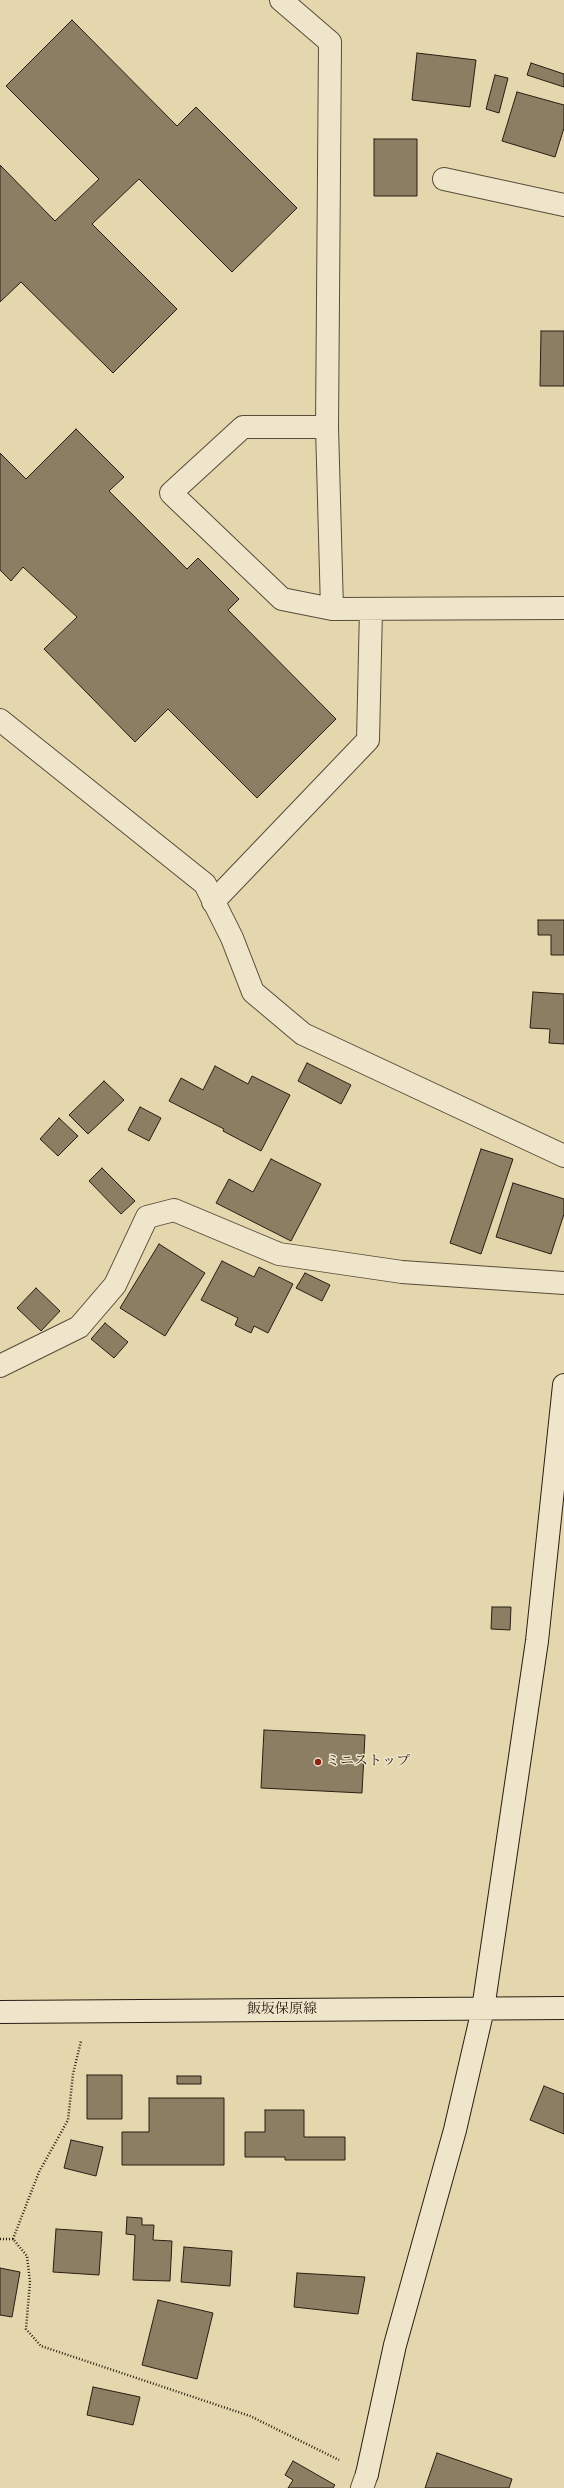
<!DOCTYPE html>
<meta charset="utf-8">
<style>
body{margin:0}
canvas{display:block;background:#e5d7ad}
</style>
<canvas width="564" height="2488"></canvas>
<script>
const ctx = document.querySelector('canvas').getContext('2d');
ctx.lineJoin = 'round';
function fillPath(path, color) { ctx.fillStyle = color; ctx.fill(path, 'evenodd'); }
const toPath = rows => new Path2D(rows.map(r => 'M' + r).join(''));
function stroke(path, color, width, dash) { ctx.strokeStyle = color; ctx.lineWidth = width; ctx.lineCap = dash ? 'butt' : 'round'; ctx.setLineDash(dash || []); ctx.stroke(path); }
function label(font, color, halo, rows, align = 'center') {
  ctx.font = font + ' "IM FELL English","Noto Serif JP",serif'; ctx.lineWidth = 3; ctx.setLineDash([]); ctx.textBaseline = 'middle'; ctx.strokeStyle = halo; ctx.fillStyle = color; for (const [text, x, y, turn = 0] of rows) {
    ctx.save(); ctx.translate(x, y); ctx.rotate((+turn || 0) * Math.PI / 180); ctx.textAlign = isNaN(turn) ? turn : align; if (halo) ctx.strokeText(text, 0, 0); ctx.fillText(text, 0, 0); ctx.restore();
  }
}
const building = toPath([
 [72,20,177,126,196,107,297,208,232,272,139,179,92,224,177,309,113,373,21,282,0,302,0,165,55,221,99,179,6,86,72,20],
 [417,53,476,60,470,107,412,100,417,53],
 [531,63,564,74,564,87,527,75,531,63],
 [495,75,508,78,499,113,486,109,495,75],
 [517,92,564,105,564,128,555,157,502,141,517,92],
 [374,139,417,139,417,196,374,196,374,139],
 [541,331,564,331,564,386,540,386,541,331],
 [76,429,124,477,109,491,187,569,198,558,239,599,228,610,336,719,257,798,168,709,135,742,44,649,77,617,23,567,11,581,0,570,0,453,26,479,76,429],
 [538,920,564,920,564,955,551,955,551,935,538,935,538,920],
 [533,992,564,994,564,1044,549,1043,550,1029,530,1028,533,992],
 [307,1063,351,1085,341,1104,298,1081,307,1063],
 [215,1066,248,1084,252,1076,290,1095,261,1151,223,1131,224,1129,169,1101,181,1078,203,1090,215,1066],
 [104,1081,124,1100,88,1134,69,1115,104,1081],
 [140,1107,161,1118,149,1141,128,1130,140,1107],
 [59,1118,78,1136,58,1156,40,1139,59,1118],
 [481,1149,513,1159,481,1254,450,1243,481,1149],
 [271,1159,321,1184,291,1241,216,1203,229,1179,253,1192,271,1159],
 [102,1168,135,1201,121,1214,89,1181,102,1168],
 [513,1183,564,1199,564,1214,551,1254,496,1237,513,1183],
 [159,1244,205,1273,165,1336,120,1308,159,1244],
 [222,1261,254,1277,259,1267,293,1284,268,1333,254,1326,251,1333,235,1325,238,1318,201,1300,222,1261],
 [305,1273,330,1285,322,1301,296,1288,305,1273],
 [36,1288,60,1311,41,1331,17,1308,36,1288],
 [105,1323,128,1342,114,1358,91,1339,105,1323],
 [492,1607,511,1607,510,1630,491,1629,492,1607],
 [264,1730,365,1735,362,1793,261,1788,264,1730],
 [87,2075,122,2075,122,2119,87,2119,87,2075],
 [177,2076,201,2076,201,2084,177,2084,177,2076],
 [544,2086,564,2094,564,2134,530,2120,544,2086],
 [149,2098,224,2098,224,2165,122,2165,122,2132,149,2132,149,2098],
 [265,2110,304,2110,304,2137,345,2137,345,2160,285,2160,285,2157,245,2157,245,2132,265,2132,265,2110],
 [71,2140,103,2147,96,2176,64,2168,71,2140],
 [127,2217,142,2218,142,2225,154,2225,153,2240,172,2241,170,2281,133,2280,135,2235,126,2234,127,2217],
 [56,2229,102,2232,99,2275,53,2272,56,2229],
 [184,2247,232,2251,230,2286,181,2282,184,2247],
 [0,2268,20,2272,12,2317,0,2315,0,2268],
 [297,2273,365,2277,358,2314,294,2307,297,2273],
 [158,2300,213,2313,197,2379,142,2365,158,2300],
 [93,2387,140,2397,133,2425,87,2415,93,2387],
 [437,2453,512,2479,509,2488,425,2488,437,2453],
 [293,2461,335,2485,333,2488,288,2488,293,2480,285,2475,293,2461]
]);
const path = toPath([
 [0,2239,13,2239,27,2256,30,2282,26,2329,41,2346,250,2416,339,2460],
 [13,2239,39,2172,68,2120,73,2074,81,2041]
]);
const street = toPath([
 [281,0,330,42,327,427,332,609],
 [444,179,564,205],
 [327,427,243,427,171,493,282,599,332,609,564,608],
 [0,720,205,884,232,938,253,992,303,1034,564,1156],
 [213,902,368,740,371,609],
 [0,1366,79,1327,115,1285,147,1217,174,1210,279,1254,402,1272,564,1283],
 [362,2488,367,2474]
]);
const secondary = toPath([
 [0,2012,564,2008],
 [367,2474,395,2345,455,2130,483,2009,537,1641,564,1385]
]);
const markers = [
 [318,1762,4,"#8f2418"]
];
const poiNames = [
 ["ミニストップ",326,1762]
];
const streetNames = [
 ["飯坂保原線",282,2010]
];
fillPath(building, '#8b7e63');
stroke(building, '#291e13', 1);
stroke(street, '#584c3a', 24);
stroke(secondary, '#291e13', 24);
stroke(path, '#291e13', 2.5, [1, 2]);
stroke(street, '#eee5ca', 22);
stroke(secondary, '#eee5ca', 22);
for (const [x, y, r, color] of markers) { const dot = new Path2D(); dot.arc(x, y, r, 0, 2 * Math.PI); ctx.fillStyle = color; ctx.fill(dot); stroke(dot, '#eee5ca', 1.5); }
label('14px', '#291e13', '#eee5ca', poiNames, 'left');
label('14px', '#291e13', '#eee5ca', streetNames);
</script>
